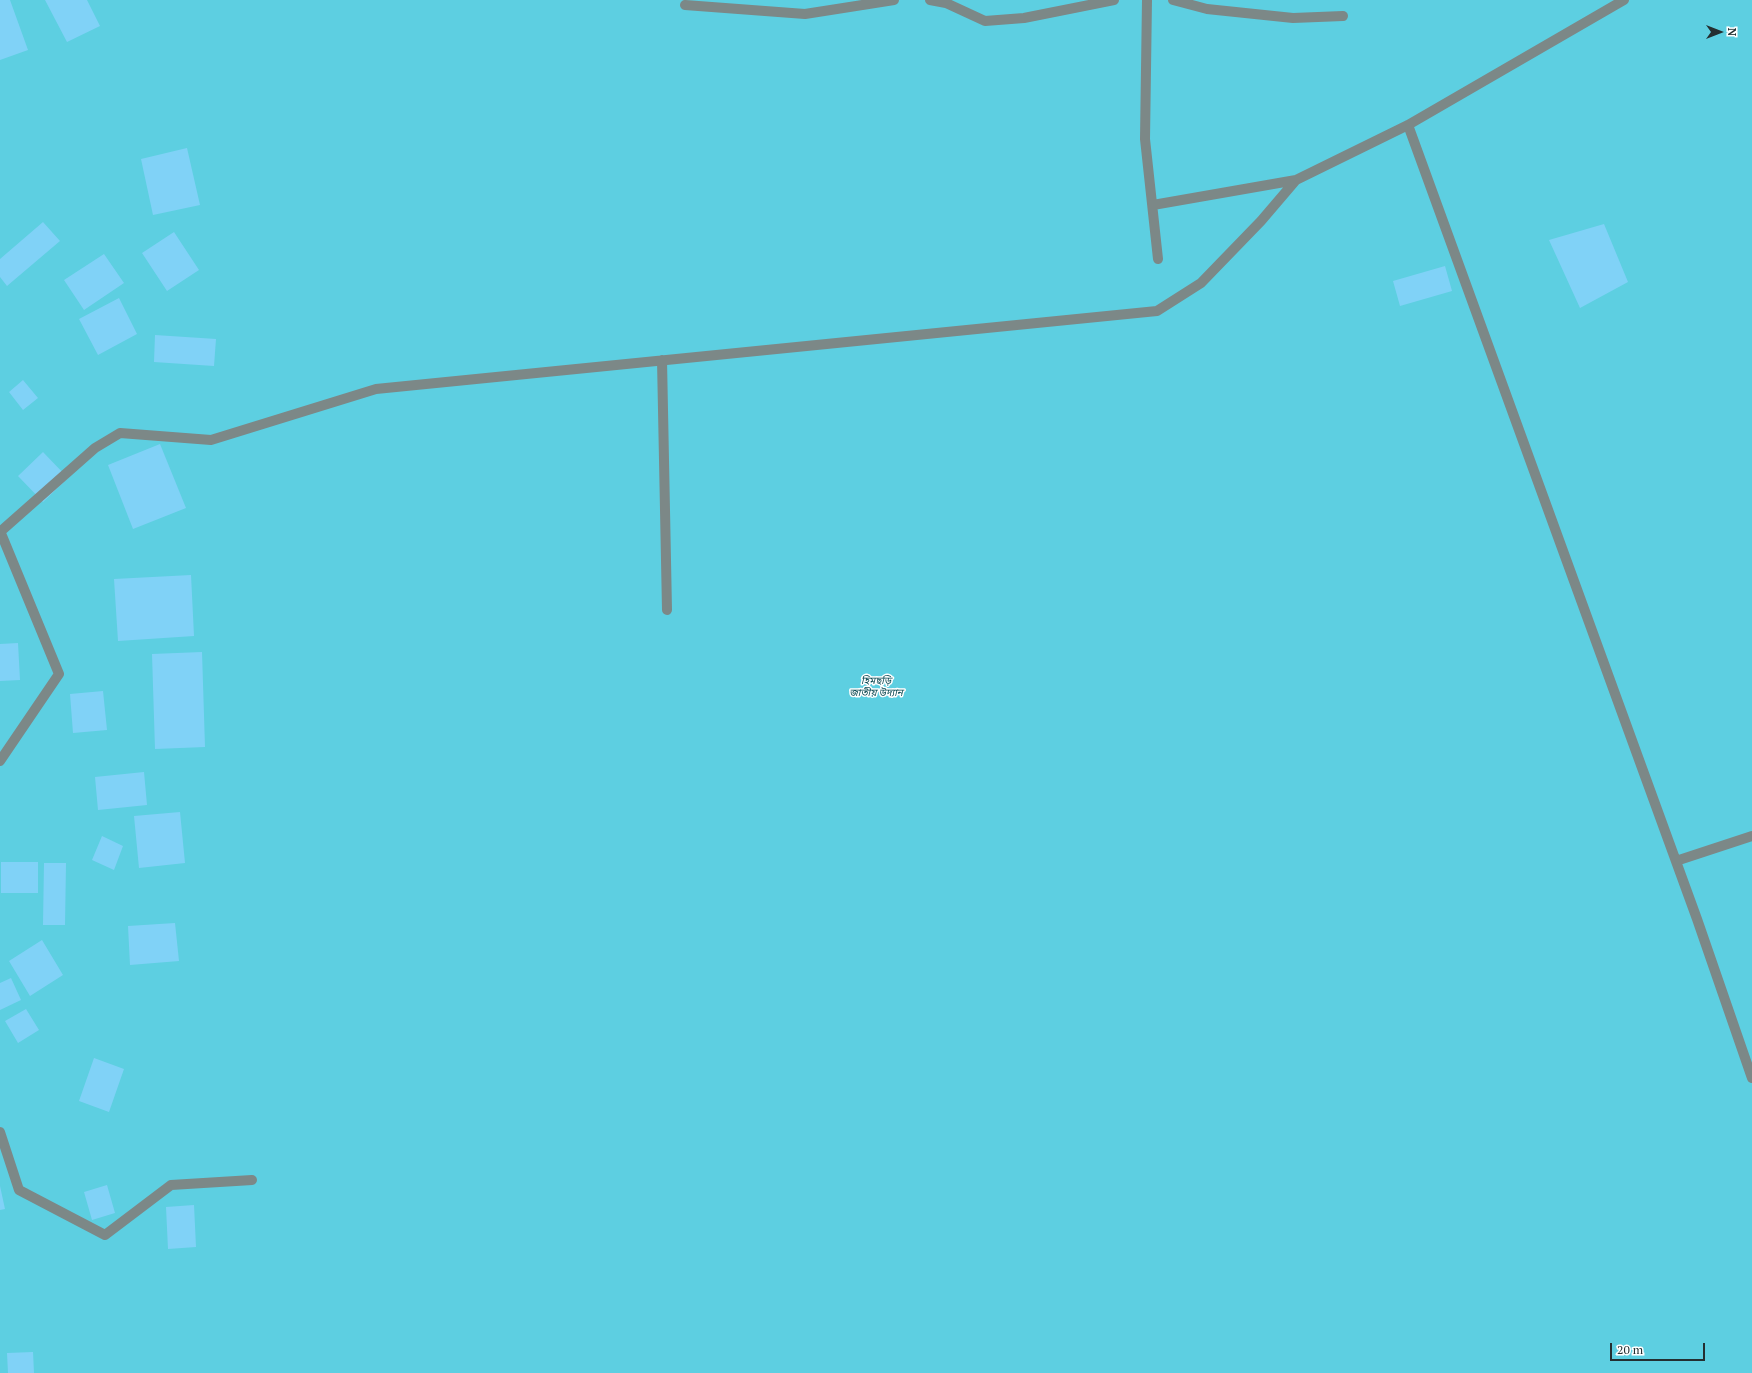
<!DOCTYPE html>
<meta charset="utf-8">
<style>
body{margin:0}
#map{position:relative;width:1752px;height:1373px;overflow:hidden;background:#cae7ec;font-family:"PT Serif",serif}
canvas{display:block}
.north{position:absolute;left:1700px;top:12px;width:40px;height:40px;-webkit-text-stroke:3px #fff;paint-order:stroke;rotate:90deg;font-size:11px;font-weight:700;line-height:16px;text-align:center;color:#242f31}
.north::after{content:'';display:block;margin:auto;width:14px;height:18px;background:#242f31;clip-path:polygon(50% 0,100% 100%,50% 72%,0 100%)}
.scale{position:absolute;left:1610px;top:1343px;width:95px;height:18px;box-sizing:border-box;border:2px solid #242f31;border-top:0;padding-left:5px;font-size:12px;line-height:14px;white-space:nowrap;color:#242f31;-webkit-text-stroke:3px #fff;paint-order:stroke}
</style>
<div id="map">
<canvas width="1752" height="1373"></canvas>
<div class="north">N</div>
<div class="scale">20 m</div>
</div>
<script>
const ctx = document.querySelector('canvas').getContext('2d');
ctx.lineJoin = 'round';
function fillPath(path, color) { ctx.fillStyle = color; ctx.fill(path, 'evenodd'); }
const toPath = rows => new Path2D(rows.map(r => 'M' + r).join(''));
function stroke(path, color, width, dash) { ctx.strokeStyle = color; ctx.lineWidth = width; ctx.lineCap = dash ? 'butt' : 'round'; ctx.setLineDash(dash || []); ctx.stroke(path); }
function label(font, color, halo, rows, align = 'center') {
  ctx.font = font + ' "PT Serif","Noto Sans Bengali",serif'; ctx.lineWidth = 3; ctx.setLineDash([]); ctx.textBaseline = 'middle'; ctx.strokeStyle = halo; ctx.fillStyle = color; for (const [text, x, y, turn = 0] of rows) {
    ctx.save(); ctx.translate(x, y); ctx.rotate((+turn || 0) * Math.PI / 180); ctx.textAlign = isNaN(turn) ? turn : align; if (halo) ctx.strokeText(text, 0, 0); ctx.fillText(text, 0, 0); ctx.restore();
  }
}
const green = toPath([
 [0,0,1752,0,1752,1373,0,1373]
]);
const building = toPath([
 [0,0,10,0,28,50,0,60],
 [45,0,87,0,100,26,67,42],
 [187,148,200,205,153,215,141,159],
 [43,222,60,241,7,286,0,277,0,259],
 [1604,224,1628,282,1580,308,1549,240],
 [174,232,199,270,167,291,142,253],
 [104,254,124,283,84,310,64,280],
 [1445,266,1452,291,1400,306,1393,281],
 [119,298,137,334,98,355,79,319],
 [155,335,216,339,214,366,154,362],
 [23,380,38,398,23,410,9,392],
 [160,444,186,508,133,529,108,465],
 [43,452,68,478,43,502,18,476],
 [191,575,194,636,118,641,114,579],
 [18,643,20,680,0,681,0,644],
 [202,652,205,747,155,749,152,654],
 [103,691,107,730,73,733,70,694],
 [144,772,147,805,98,810,95,777],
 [180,812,185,863,139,868,134,816],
 [102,836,123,846,114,870,92,860],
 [1,862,38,862,38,893,1,893],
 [44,863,66,863,65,925,43,925],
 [175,923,179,961,130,965,128,926],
 [42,940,63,975,30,996,9,961],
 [11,978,21,1000,0,1010,0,983],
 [26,1009,39,1030,18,1043,5,1021],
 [94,1058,124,1069,109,1112,79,1101],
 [107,1185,115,1213,92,1220,84,1192],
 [0,1186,5,1209,0,1210],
 [194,1205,196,1247,168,1249,166,1207],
 [33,1352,34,1373,8,1373,7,1353]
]);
const minor = toPath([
 [930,0,946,3,985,21,1024,18,1114,0],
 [1147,0,1145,139,1158,259],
 [1173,0,1207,9,1293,18,1343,16],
 [685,5,805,14,894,0],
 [1408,125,1697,919,1752,1078],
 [1153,205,1296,180],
 [662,360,667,610],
 [0,531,59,674,0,761],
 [0,532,95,448,120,433,211,440,376,389,1157,311,1201,283,1261,221,1296,180,1408,125,1624,0],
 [1676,861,1752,836],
 [0,1132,19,1190,105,1235,171,1185,252,1180]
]);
const parkNames = [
 ["হিমছড়ি",876,681],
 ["জাতীয় উদ্যান",876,693]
];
fillPath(green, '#5dcfe1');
fillPath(building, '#80d2f7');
stroke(minor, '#7c8887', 10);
label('italic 10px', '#07464f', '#fff', parkNames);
</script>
